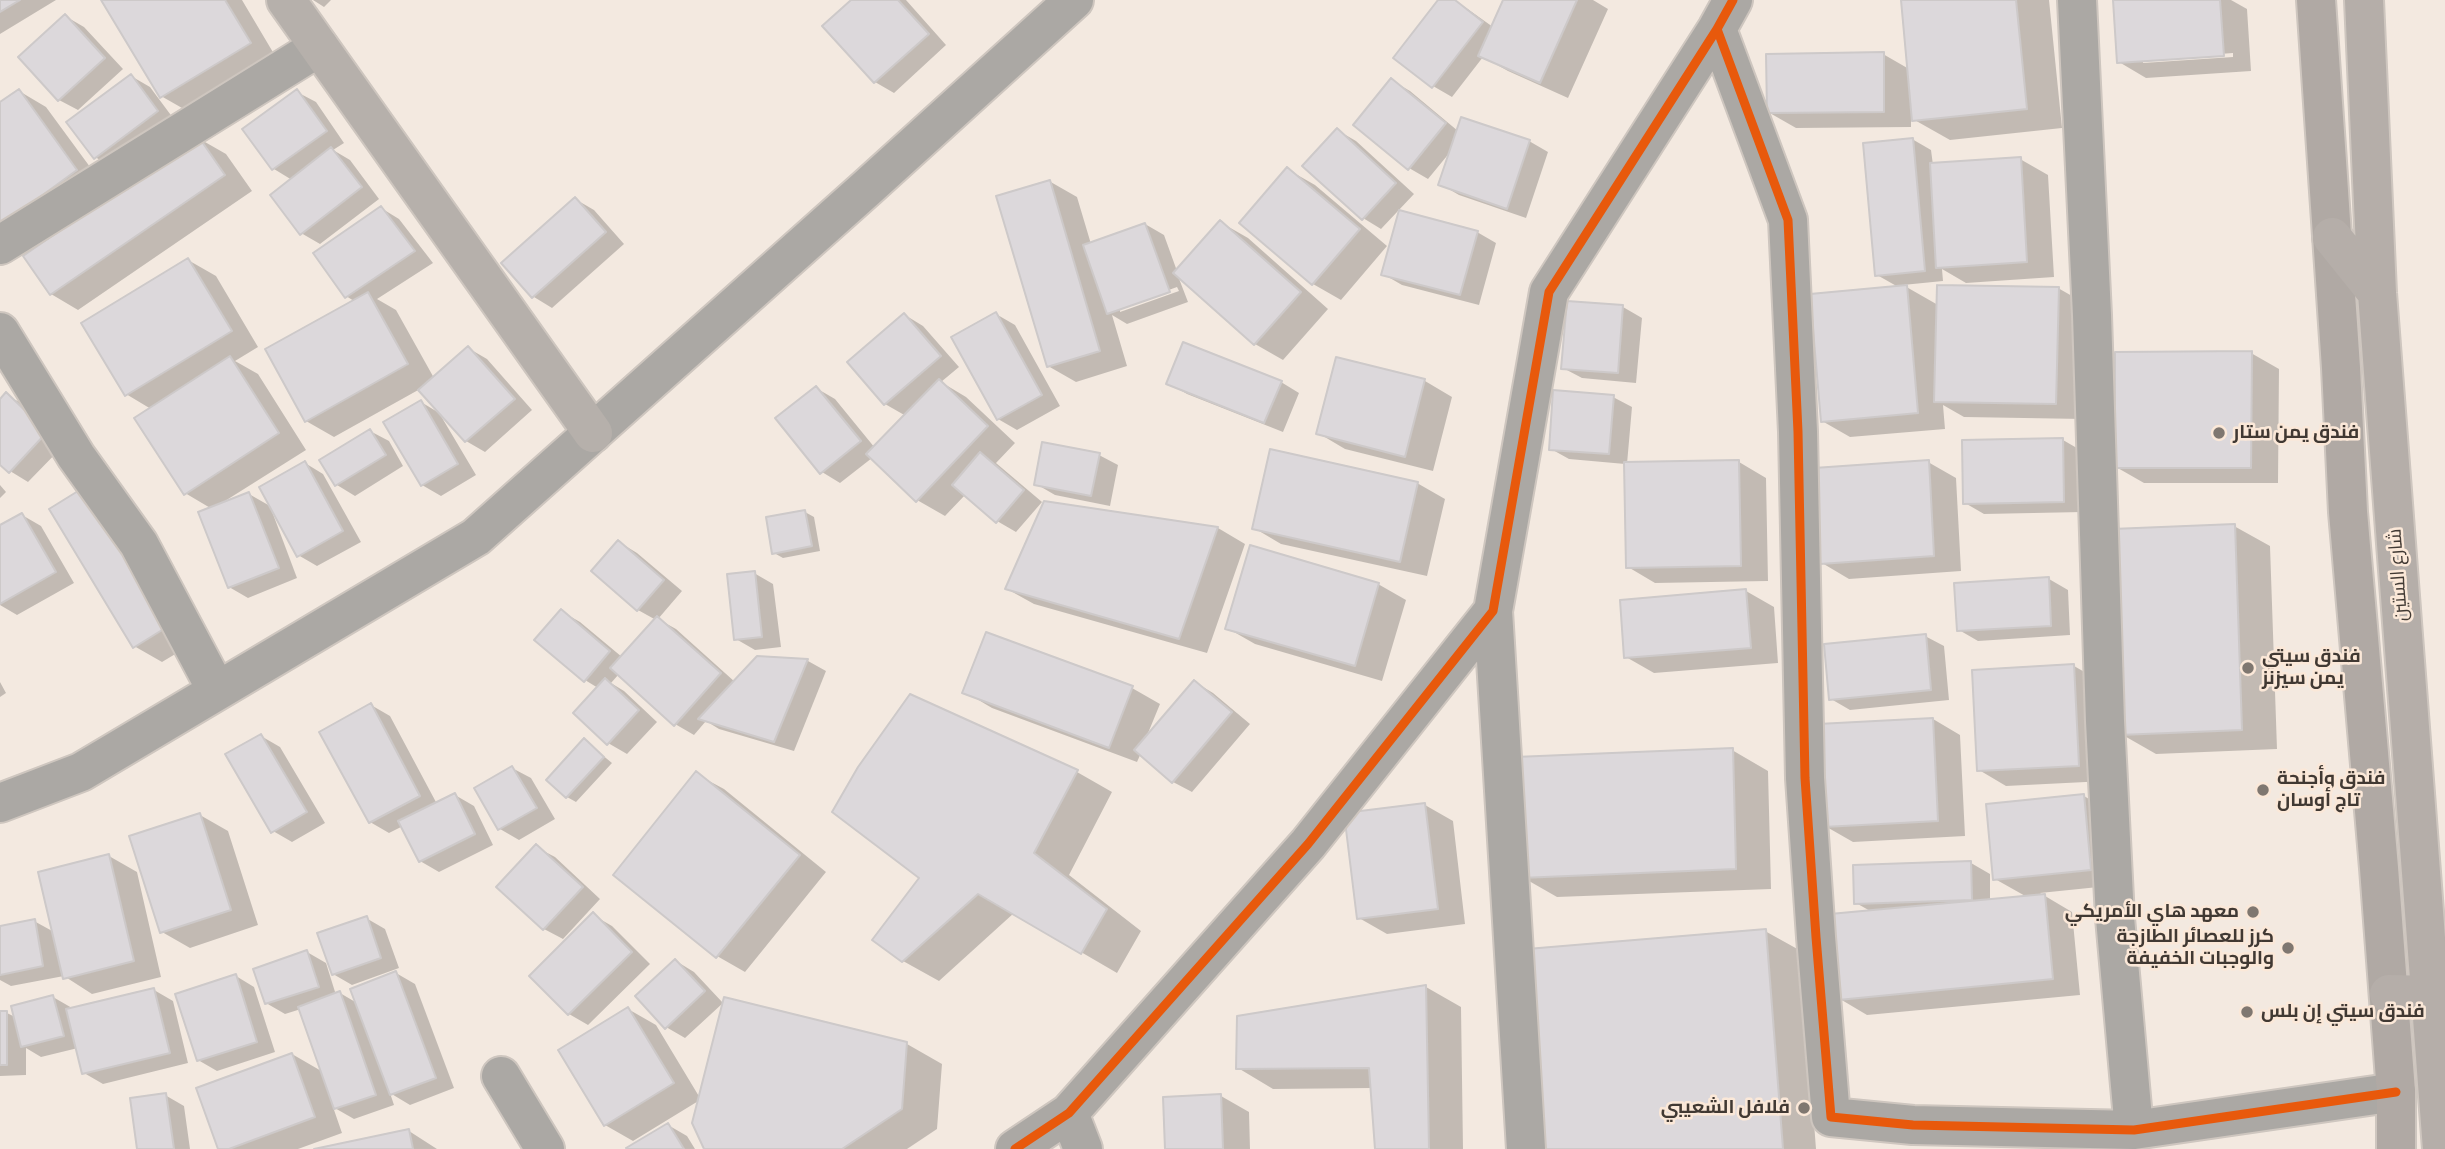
<!DOCTYPE html>
<meta charset="utf-8">
<style>
body{margin:0}
canvas{display:block;background:#f3e9e0}
</style>
<canvas width="2445" height="1149"></canvas>
<script>
const ctx = document.querySelector('canvas').getContext('2d');
ctx.lineJoin = 'round';
function fillPath(path, color) { ctx.fillStyle = color; ctx.fill(path, 'evenodd'); }
const toPath = rows => new Path2D(rows.map(r => 'M' + r).join(''));
function stroke(path, color, width, dash) { ctx.strokeStyle = color; ctx.lineWidth = width; ctx.lineCap = dash ? 'butt' : 'round'; ctx.setLineDash(dash || []); ctx.stroke(path); }
function label(font, color, halo, rows, align = 'center') {
  ctx.font = font + ' Poppins,Cairo,sans-serif'; ctx.lineWidth = 5; ctx.setLineDash([]); ctx.textBaseline = 'middle'; ctx.strokeStyle = halo; ctx.fillStyle = color; for (const [text, x, y, turn = 0] of rows) {
    ctx.save(); ctx.translate(x, y); ctx.rotate((+turn || 0) * Math.PI / 180); ctx.textAlign = isNaN(turn) ? turn : align; if (halo) ctx.strokeText(text, 0, 0); ctx.fillText(text, 0, 0); ctx.restore();
  }
}
const shadow = toPath([
 [0,0,56,0,0,34],
 [103,0,242,0,277,59,189,112,161,96],
 [313,0,331,0,324,7],
 [853,0,906,0,946,45,894,93,875,82],
 [1440,0,1455,0,1493,27,1505,0,1593,0,1608,9,1568,98,1508,71,1483,57,1452,97,1433,86],
 [1903,0,2049,0,2062,128,1950,140,1911,118,1911,127,1796,128,1768,112,1883,54,1909,69],
 [2115,0,2231,0,2247,9,2251,71,2146,78,2119,62],
 [2233,53,2233,57,2143,63,2143,60],
 [65,16,84,27,123,69,78,110,59,100],
 [131,76,150,87,176,122,114,168,95,157],
 [1391,80,1410,91,1458,131,1529,141,1548,152,1526,218,1459,195,1440,184,1451,151,1428,179,1409,168,1355,125],
 [19,91,46,107,104,186,18,248,0,104],
 [297,92,316,102,344,143,333,150,350,160,379,199,320,244,301,233,292,180,274,169,245,129],
 [1337,130,1356,141,1414,194,1381,229,1363,218],
 [198,138,226,154,252,191,78,310,51,294],
 [1912,139,1931,150,1933,165,2020,159,2048,175,2054,277,1966,283,1942,269,1943,281,1903,285,1938,305,2058,288,2086,304,2083,419,1964,417,1943,405,1945,429,1850,437,1822,421,1900,288,1877,275],
 [1287,169,1315,185,1387,246,1341,300,1313,284,1241,223],
 [1049,181,1077,197,1091,244,1145,224,1164,235,1177,271,1220,222,1248,238,1328,309,1283,360,1255,344,1178,276,1188,302,1127,324,1112,315,1127,366,1076,382,1048,366],
 [1177,287,1179,291,1120,312,1120,308],
 [575,199,594,210,624,244,552,308,534,297,503,263],
 [381,208,399,219,433,263,377,299,396,310,434,378,468,348,487,359,532,410,485,452,466,441,442,415,441,416,476,475,441,496,422,485,421,402,441,414,420,389,334,437,306,421,354,301,346,296],
 [1477,232,1496,243,1479,305,1402,285,1383,274],
 [188,260,216,276,258,347,235,361,258,374,306,450,225,501,226,503,249,494,270,506,297,578,248,598,229,587,212,509,185,493,151,409,126,394],
 [1623,307,1642,318,1636,383,1582,378,1563,368],
 [996,314,1015,325,1060,406,1017,430,998,419],
 [905,315,923,326,959,367,941,382,966,397,1015,443,996,463,1042,502,1016,532,997,521,966,494,945,516,917,500,872,458,840,483,822,472,816,388,835,399,875,448,906,416,885,404],
 [2251,353,2279,369,2278,483,2144,483,2116,467],
 [1337,359,1425,381,1452,397,1433,471,1345,449,1318,433],
 [1281,382,1299,393,1283,432,1187,394,1168,383],
 [6,395,25,405,65,444,28,482,10,471,0,462,0,401],
 [1613,397,1632,407,1627,464,1739,462,1766,478,1768,581,1655,583,1628,567,1625,464,1569,459,1551,449],
 [370,431,389,441,403,466,355,496,337,485],
 [2063,440,2082,451,2083,512,1984,514,1965,503],
 [1099,455,1118,465,1110,506,1055,495,1036,484],
 [1928,462,1956,478,1961,571,1849,579,1822,563],
 [305,463,323,474,361,542,317,566,298,555],
 [1417,483,1445,499,1427,576,1281,544,1254,528],
 [0,485,6,492,0,498],
 [1045,503,1218,528,1245,544,1207,653,1034,604,1007,589],
 [51,510,202,638,162,662,134,646],
 [805,512,814,517,820,551,783,558,774,553],
 [22,515,41,526,74,583,17,615,0,605,0,527],
 [2234,526,2270,546,2277,749,2156,754,2121,734],
 [619,542,637,553,682,591,658,619,676,629,735,682,758,658,808,661,826,671,794,751,719,729,706,721,694,735,675,724,619,674,611,683,624,691,657,722,627,754,608,743,598,688,585,680,536,640,561,611,580,622,622,657,656,620,638,610],
 [754,573,773,584,781,647,755,650,736,639],
 [2049,579,2068,590,2070,635,1978,641,1959,630],
 [1378,584,1406,600,1382,681,1255,644,1227,628],
 [1746,591,1774,607,1778,663,1654,673,1626,657],
 [1925,636,1944,646,1949,700,1850,710,1831,699],
 [2074,666,2102,682,2106,781,2006,786,1979,770],
 [0,682,6,693,0,697],
 [1195,682,1213,693,1250,724,1192,792,1173,782,1141,753,1137,762,992,708,965,692,1132,688,1160,704,1146,738],
 [371,705,390,716,437,804,455,795,474,806,493,845,439,872,420,861,403,826,389,833,370,822],
 [1933,719,1960,735,1965,836,1853,842,1825,826],
 [261,736,280,747,325,823,292,842,273,831],
 [584,740,612,763,576,802,567,797],
 [1732,750,1768,771,1771,889,1557,897,1522,877],
 [512,768,531,778,555,819,519,840,500,829],
 [1077,772,1112,792,1069,875,1141,931,1117,973,1014,913,939,981,903,961],
 [696,774,724,789,826,872,745,972,717,956],
 [2084,796,2111,812,2118,885,2040,893,2072,912,2080,995,1867,1015,1840,999,1872,912,1856,903,1971,863,1990,874,1990,901,2027,897,1995,879],
 [1425,805,1453,821,1465,924,1387,934,1359,918],
 [200,815,228,831,258,925,190,948,162,932],
 [536,847,555,857,600,899,563,939,544,929,499,887],
 [109,856,137,872,161,977,92,994,64,976,11,986,0,980,0,927,34,921,54,932],
 [593,915,612,926,650,964,588,1025,569,1014,531,976],
 [366,918,385,929,399,968,352,985,333,974],
 [1765,931,1801,951,1816,1149,1544,1149],
 [307,952,326,963,336,995,340,993,357,1003,396,973,415,984,454,1088,410,1105,390,1093,394,1105,354,1119,333,1107,342,1133,298,1149,220,1149,292,1054,323,1072,301,1009,285,1014,266,1003],
 [676,961,694,972,723,1003,685,1038,666,1027],
 [236,976,254,987,275,1052,217,1071,198,1060],
 [1426,987,1461,1007,1463,1149,1377,1149,1372,1088,1273,1089,1238,1068],
 [154,990,173,1001,188,1063,103,1084,84,1073,78,1048,41,1057,26,1048,26,1075,0,1076,0,1013,7,1013,15,1017,53,997,72,1008],
 [628,1009,656,1025,700,1098,907,1044,942,1064,937,1129,907,1149,706,1149,700,1100,633,1141,605,1125],
 [165,1095,184,1106,190,1149,139,1149],
 [1221,1096,1249,1112,1250,1149,1167,1149],
 [668,1125,687,1136,695,1149,629,1149],
 [409,1131,437,1149,322,1149]
]);
const building = toPath([
 [0,0,20,0,0,12,0,0],
 [101,0,225,0,251,43,160,98,101,0],
 [851,0,898,0,929,34,874,83,822,26,851,0],
 [1438,0,1455,0,1483,22,1432,88,1393,58,1438,0],
 [1503,0,1577,0,1540,83,1478,56,1503,0],
 [1901,0,2016,0,2027,109,1912,121,1901,0],
 [2113,0,2220,0,2224,56,2117,63,2113,0],
 [65,14,105,58,58,101,18,57,65,14],
 [1884,52,1884,112,1767,113,1766,54,1884,52],
 [131,74,158,111,94,159,66,122,131,74],
 [1391,78,1446,123,1408,170,1353,125,1391,78],
 [19,89,77,170,0,226,0,102,19,89],
 [297,89,327,131,272,170,242,129,297,89],
 [1461,117,1530,140,1507,209,1438,185,1461,117],
 [1337,128,1396,183,1362,220,1302,166,1337,128],
 [198,136,225,175,50,295,23,256,198,136],
 [1913,138,1925,271,1875,276,1863,143,1913,138],
 [331,147,362,187,300,235,270,195,331,147],
 [2021,157,2027,262,1936,268,1930,163,2021,157],
 [1287,167,1360,229,1312,285,1239,223,1287,167],
 [1050,180,1100,351,1047,367,996,196,1050,180],
 [575,197,606,232,532,298,501,263,575,197],
 [381,206,415,251,345,298,313,253,381,206],
 [1399,210,1478,231,1460,295,1381,275,1399,210],
 [1220,220,1301,292,1254,345,1173,273,1220,220],
 [1145,223,1170,292,1107,314,1083,245,1145,223],
 [188,258,232,331,125,396,81,323,188,258],
 [1907,285,1918,413,1821,422,1810,294,1907,285],
 [1937,285,2059,287,2056,404,1934,402,1937,285],
 [368,292,408,364,305,422,265,349,368,292],
 [1567,301,1623,305,1618,373,1561,369,1567,301],
 [996,312,1042,395,997,420,951,337,996,312],
 [904,313,941,356,884,405,847,362,904,313],
 [1183,342,1282,381,1264,423,1166,384,1183,342],
 [468,346,515,399,465,442,418,390,468,346],
 [2252,351,2251,468,2115,468,2115,352,2252,351],
 [230,356,279,433,184,495,134,418,230,356],
 [1336,357,1425,379,1405,457,1316,434,1336,357],
 [939,379,988,426,916,502,866,454,939,379],
 [816,386,861,441,820,474,775,418,816,386],
 [1553,390,1614,395,1609,454,1549,450,1553,390],
 [6,392,47,432,9,473,0,465,0,399,6,392],
 [421,400,458,464,421,486,383,422,421,400],
 [370,429,386,455,335,486,319,460,370,429],
 [2063,438,2064,502,1963,504,1962,440,2063,438],
 [1042,442,1100,453,1091,496,1034,485,1042,442],
 [1270,449,1418,482,1400,562,1252,529,1270,449],
 [980,452,1024,490,996,523,952,485,980,452],
 [1739,460,1741,566,1626,568,1624,462,1739,460],
 [1929,460,1934,556,1820,564,1814,468,1929,460],
 [305,461,343,531,297,557,259,487,305,461],
 [91,483,175,622,133,648,49,509,91,483],
 [249,492,279,568,228,588,198,512,249,492],
 [1044,501,1218,527,1179,639,1005,589,1044,501],
 [805,510,812,546,772,554,766,517,805,510],
 [22,513,56,572,0,604,0,525,22,513],
 [2235,524,2242,730,2119,735,2112,529,2235,524],
 [618,540,664,580,637,611,591,571,618,540],
 [1250,545,1379,583,1355,666,1225,629,1250,545],
 [755,571,762,637,734,640,727,574,755,571],
 [2049,577,2051,626,1957,631,1954,583,2049,577],
 [1746,589,1751,648,1624,658,1620,600,1746,589],
 [561,609,610,651,584,682,534,640,561,609],
 [657,616,721,673,674,726,610,668,657,616],
 [986,632,1133,686,1109,748,962,693,986,632],
 [1926,634,1931,690,1829,700,1824,644,1926,634],
 [757,656,808,659,774,742,698,719,757,656],
 [2074,664,2079,766,1977,771,1972,670,2074,664],
 [605,678,639,710,607,745,573,713,605,678],
 [1194,680,1232,712,1172,783,1134,750,1194,680],
 [910,694,1078,770,1034,853,1107,909,1081,954,978,894,902,962,872,940,919,878,832,812,858,767,910,694],
 [371,703,420,796,369,823,319,732,371,703],
 [1933,718,1938,821,1823,827,1818,724,1933,718],
 [261,734,307,812,271,833,225,754,261,734],
 [584,738,604,757,566,798,546,780,584,738],
 [1733,748,1736,869,1520,878,1515,757,1733,748],
 [512,766,537,808,498,830,474,788,512,766],
 [696,771,800,855,716,958,613,875,696,771],
 [455,793,475,834,419,862,398,821,455,793],
 [2084,794,2091,870,1993,880,1986,804,2084,794],
 [1425,803,1438,909,1357,919,1344,813,1425,803],
 [200,813,231,910,160,933,129,836,200,813],
 [536,844,583,887,543,930,496,887,536,844],
 [109,854,134,961,63,979,38,872,109,854],
 [1971,861,1972,900,1854,904,1853,865,1971,861],
 [2045,894,2053,979,1838,1000,1830,914,2045,894],
 [593,912,632,952,568,1015,529,976,593,912],
 [367,916,381,958,332,975,317,933,367,916],
 [35,919,43,966,0,975,0,926,35,919],
 [1766,929,1783,1149,1542,1149,1527,949,1766,929],
 [307,950,319,987,265,1004,253,969,307,950],
 [675,959,705,991,665,1029,635,996,675,959],
 [396,971,436,1078,390,1095,350,989,396,971],
 [236,974,257,1042,197,1061,175,994,236,974],
 [1426,985,1429,1149,1375,1149,1369,1068,1236,1069,1237,1016,1426,985],
 [154,988,170,1053,82,1074,66,1009,154,988],
 [340,991,376,1095,334,1109,298,1007,340,991],
 [53,995,64,1036,21,1047,11,1006,53,995],
 [724,997,907,1042,902,1109,842,1149,704,1149,692,1123,724,997],
 [628,1007,674,1083,604,1126,558,1050,628,1007],
 [0,1011,7,1011,7,1065,0,1065,0,1011],
 [292,1053,315,1117,229,1149,218,1149,196,1088,292,1053],
 [166,1093,174,1149,137,1149,130,1098,166,1093],
 [1221,1094,1223,1149,1165,1149,1163,1097,1221,1094],
 [668,1123,684,1149,627,1149,626,1148,668,1123],
 [409,1129,413,1149,314,1149,409,1129]
]);
const street = toPath([
 [2077,0,2092,315,2105,721,2115,918,2134,1130],
 [1717,29,1788,220,1798,432,1805,778,1816,937,1831,1117,1913,1125,2134,1130,2396,1092],
 [0,245,319,47],
 [0,332,76,456,139,544,217,691],
 [1493,611,1526,1149],
 [0,803,81,772,476,537,868,187,1074,0],
 [501,1076,545,1149],
 [1069,1113,1083,1149],
 [1015,1149,1069,1113,1308,844,1493,611,1549,292,1717,29,1733,0]
]);
const secondary = toPath([
 [286,0,593,433]
]);
const primary = toPath([
 [2316,0,2341,368,2348,512,2379,868,2396,1092,2396,1149]
]);
const highway = toPath([
 [2364,0,2377,293,2442,1149],
 [2332,237,2377,293],
 [2389,994,2431,995]
]);
const cycleway = toPath([
 [1717,29,1788,220,1798,432,1805,778,1816,937,1831,1117,1913,1125,2134,1130,2396,1092],
 [1015,1149,1069,1113,1308,844,1493,611,1549,292,1717,29,1733,0]
]);
const markers = [
 [2219,433,7,"#7f7770"],
 [2248,668,7,"#7f7770"],
 [2263,790,7,"#7f7770"],
 [2253,912,7,"#7f7770"],
 [2288,948,7,"#7f7770"],
 [2247,1012,7,"#7f7770"],
 [1804,1108,7,"#7f7770"]
];
const poiNames = [
 ["فندق يمن ستار",2233,433],
 ["فندق سيتي",2262,657],
 ["يمن سيزنز",2262,679],
 ["فندق وأجنحة",2277,779],
 ["تاج أوسان",2277,801],
 ["معهد هاي الأمريكي",2239,912,"right"],
 ["كرز للعصائر الطازجة",2274,937,"right"],
 ["والوجبات الخفيفة",2274,959,"right"],
 ["فندق سيتي إن بلس",2261,1012],
 ["فلافل الشعيبي",1790,1108,"right"]
];
const streetNames = [
 ["شارع الستين",2399,575,-94]
];
fillPath(shadow, '#0003');
fillPath(building, '#dcd8db');
stroke(building, '#cdc9c9', 2);
stroke(street, '#cec6bf', 42);
stroke(secondary, '#cec6bf', 42);
stroke(primary, '#cec6bf', 42);
stroke(highway, '#cec6bf', 42);
stroke(street, '#aba8a4', 38);
stroke(secondary, '#b6b0ab', 38);
stroke(primary, '#b0a9a4', 38);
stroke(highway, '#b5aea9', 38);
stroke(cycleway, '#e8590c', 9);
for (const [x, y, r, color] of markers) { const dot = new Path2D(); dot.arc(x, y, r, 0, 2 * Math.PI); ctx.fillStyle = color; ctx.fill(dot); stroke(dot, '#fbe8d8', 2.5); }
label('bold 19px', '#413933', '#fbe8d8', poiNames, 'left');
label('19px', '#413933', '#fbe8d8', streetNames);
</script>
